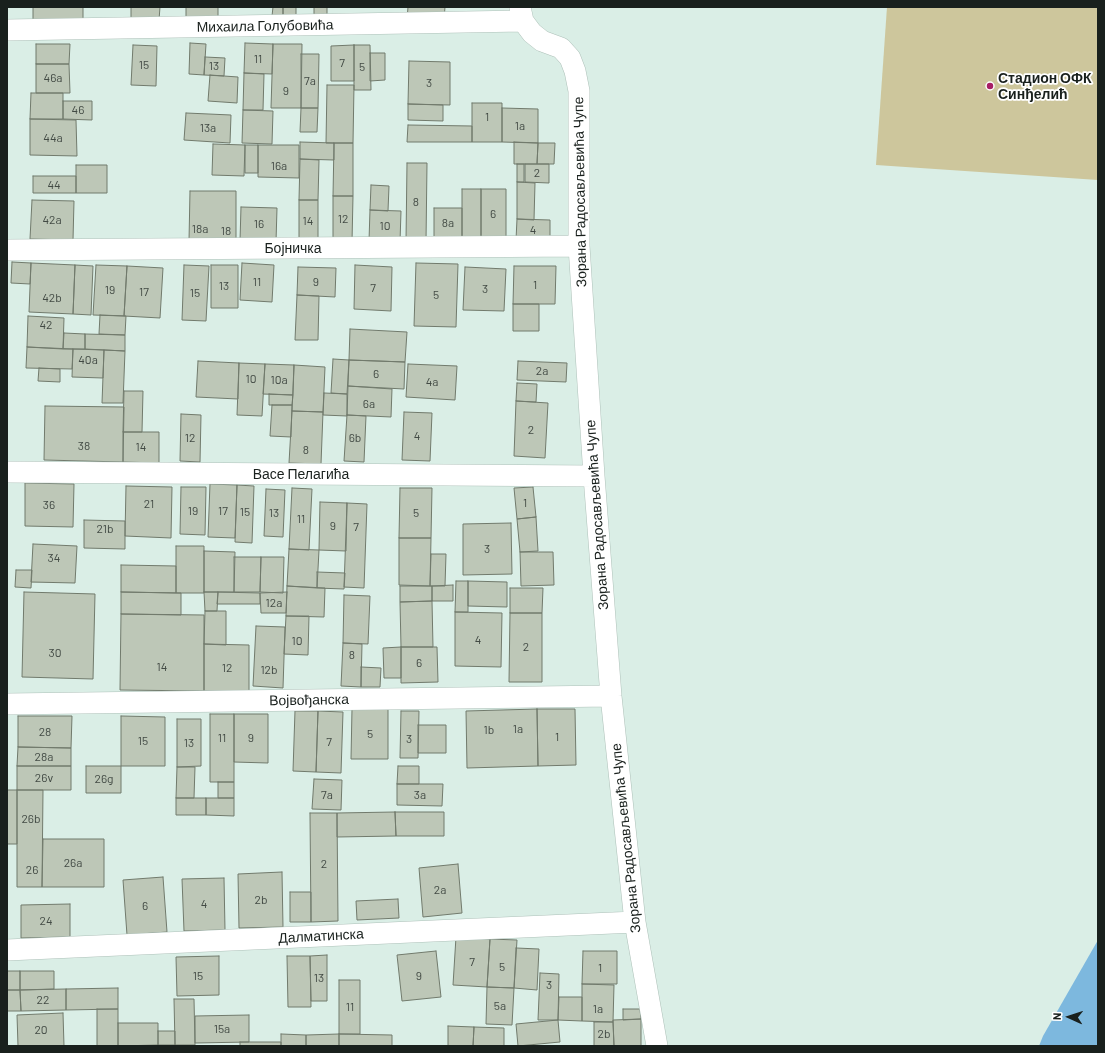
<!DOCTYPE html>
<meta charset="utf-8">
<style>
body{margin:0}
#map{position:relative;width:1105px;height:1053px;overflow:hidden;background:#daeee6;font-family:Barlow,sans-serif}
canvas{display:block}
.frame{position:absolute;inset:0;border:8px solid #19201d;pointer-events:none}
.north{position:absolute;left:1049px;top:997px;width:40px;height:40px;-webkit-text-stroke:3px #fff;paint-order:stroke;rotate:273deg;font-size:11px;font-weight:700;line-height:16px;text-align:center;color:#19201d}
.north::after{content:'';display:block;margin:auto;width:14px;height:18px;background:#19201d;clip-path:polygon(50% 0,100% 100%,50% 72%,0 100%)}
</style>
<div id="map">
<canvas width="1105" height="1053"></canvas>
<div class="frame"></div>
<div class="north">N</div>
</div>
<script>
const ctx = document.querySelector('canvas').getContext('2d');
ctx.lineJoin = 'round';
function fillPath(path, color) { ctx.fillStyle = color; ctx.fill(path, 'evenodd'); }
const toPath = rows => new Path2D(rows.map(r => 'M' + r).join(''));
function stroke(path, color, width, dash) { ctx.strokeStyle = color; ctx.lineWidth = width; ctx.lineCap = dash ? 'butt' : 'round'; ctx.setLineDash(dash || []); ctx.stroke(path); }
function label(font, color, halo, rows, align = 'center') {
  ctx.font = font + ' Barlow,sans-serif'; ctx.lineWidth = 3.5; ctx.setLineDash([]); ctx.textBaseline = 'middle'; ctx.strokeStyle = halo; ctx.fillStyle = color; for (const [text, x, y, turn = 0] of rows) {
    ctx.save(); ctx.translate(x, y); ctx.rotate((+turn || 0) * Math.PI / 180); ctx.textAlign = isNaN(turn) ? turn : align; if (halo) ctx.strokeText(text, 0, 0); ctx.fillText(text, 0, 0); ctx.restore();
  }
}
const green = toPath([
 [887,7,1098,7,1098,180,876,165]
]);
const water = toPath([
 [1098,940,1098,1046,1039,1046,1043,1036]
]);
const building = toPath([
 [33,7,83,7,83,23,33,22,33,7],
 [131,7,160,7,159,20,131,19,131,7],
 [186,7,218,7,218,19,186,18,186,7],
 [273,7,283,7,283,16,272,16,273,7],
 [283,7,296,7,296,16,283,16,283,7],
 [314,7,327,7,327,19,314,18,314,7],
 [408,7,445,7,444,20,407,19,408,7],
 [190,43,206,44,204,75,189,74,190,43],
 [245,43,273,44,272,74,244,73,245,43],
 [36,44,70,44,69,64,36,64,36,44],
 [273,44,302,44,301,108,271,108,273,44],
 [133,45,157,46,156,86,131,85,133,45],
 [354,45,354,81,331,81,331,46,354,45],
 [354,45,370,45,371,90,354,90,354,45],
 [370,53,385,53,385,80,370,81,370,53],
 [301,54,319,54,318,108,301,108,301,54],
 [205,57,225,58,224,76,204,75,205,57],
 [409,61,450,62,450,105,408,104,409,61],
 [36,64,69,64,70,93,36,93,36,64],
 [244,73,264,74,263,110,243,110,244,73],
 [210,75,238,77,237,103,208,101,210,75],
 [327,85,354,85,353,143,326,143,327,85],
 [31,93,63,93,63,119,30,119,31,93],
 [63,101,92,101,92,120,63,119,63,101],
 [472,103,502,103,502,142,472,142,472,103],
 [408,104,443,105,443,121,408,120,408,104],
 [301,108,318,108,317,132,300,132,301,108],
 [502,108,538,109,538,143,502,142,502,108],
 [243,110,273,111,272,144,242,143,243,110],
 [186,113,231,115,230,143,184,140,186,113],
 [30,119,76,120,77,156,30,155,30,119],
 [408,125,472,126,472,142,407,142,408,125],
 [300,142,334,143,334,160,300,159,300,142],
 [514,142,538,143,537,164,514,164,514,142],
 [334,143,353,143,353,196,333,196,334,143],
 [538,143,555,143,554,164,537,164,538,143],
 [213,144,245,145,244,176,212,175,213,144],
 [245,145,258,145,258,173,245,173,245,145],
 [258,145,299,145,299,178,258,177,258,145],
 [300,159,319,160,318,200,299,200,300,159],
 [407,163,427,163,426,242,406,241,407,163],
 [517,164,524,164,524,182,517,182,517,164],
 [525,164,549,164,549,183,525,182,525,164],
 [76,165,107,165,107,193,76,193,76,165],
 [33,176,76,176,76,193,33,193,33,176],
 [517,182,535,183,534,220,517,219,517,182],
 [371,185,389,186,388,211,370,210,371,185],
 [462,189,481,189,481,239,462,239,462,189],
 [481,189,506,189,506,239,481,239,481,189],
 [190,191,236,191,236,242,189,241,190,191],
 [333,196,353,196,352,242,333,241,333,196],
 [32,200,74,201,73,240,30,239,32,200],
 [299,200,318,200,318,242,299,242,299,200],
 [241,207,277,208,276,242,240,241,241,207],
 [434,208,462,208,462,239,434,239,434,208],
 [370,210,401,211,400,242,369,241,370,210],
 [517,219,550,220,550,241,516,240,517,219],
 [12,262,31,263,30,284,11,283,12,262],
 [31,263,75,265,73,314,29,312,31,263],
 [242,263,274,265,272,302,240,300,242,263],
 [416,263,458,264,456,327,414,326,416,263],
 [75,265,93,266,91,315,73,314,75,265],
 [96,265,127,266,124,316,93,315,96,265],
 [184,265,209,266,206,321,182,320,184,265],
 [211,265,238,265,238,308,211,308,211,265],
 [355,265,392,267,391,311,354,309,355,265],
 [127,266,163,268,160,318,124,316,127,266],
 [514,266,556,266,555,304,513,304,514,266],
 [298,267,336,268,335,297,297,295,298,267],
 [465,267,506,269,504,311,463,310,465,267],
 [297,295,319,296,318,340,295,340,297,295],
 [513,304,539,304,539,331,513,331,513,304],
 [100,315,126,316,125,335,99,334,100,315],
 [28,316,64,318,63,349,27,347,28,316],
 [350,329,407,332,405,362,349,360,350,329],
 [64,333,85,334,85,349,63,349,64,333],
 [85,334,125,335,125,351,85,349,85,334],
 [27,347,73,349,72,369,26,368,27,347],
 [73,349,104,350,103,378,72,377,73,349],
 [104,350,125,351,123,403,102,403,104,350],
 [333,359,349,360,347,394,331,393,333,359],
 [349,360,405,362,404,389,348,386,349,360],
 [198,361,239,363,238,399,196,397,198,361],
 [518,361,567,363,566,382,517,380,518,361],
 [239,363,265,364,262,416,237,415,239,363],
 [265,364,294,365,293,395,263,394,265,364],
 [408,364,457,366,455,400,406,397,408,364],
 [294,365,325,367,323,412,292,411,294,365],
 [39,368,60,369,60,382,38,381,39,368],
 [517,383,537,384,536,402,516,401,517,383],
 [348,386,392,389,391,417,347,415,348,386],
 [124,391,143,391,142,432,123,432,124,391],
 [324,393,347,394,347,416,323,415,324,393],
 [269,394,293,395,292,405,269,405,269,394],
 [516,401,548,403,545,458,514,456,516,401],
 [272,405,292,405,291,437,270,436,272,405],
 [45,406,124,407,123,462,44,460,45,406],
 [292,411,323,412,321,464,289,463,292,411],
 [404,412,432,413,430,461,402,460,404,412],
 [181,414,201,415,200,462,180,461,181,414],
 [347,415,366,416,364,462,344,461,347,415],
 [123,432,159,432,159,463,123,462,123,432],
 [25,483,74,484,73,527,25,526,25,483],
 [210,484,237,485,235,538,208,537,210,484],
 [237,485,254,486,252,543,235,542,237,485],
 [126,486,172,487,171,538,125,536,126,486],
 [181,487,206,487,205,535,180,534,181,487],
 [533,487,536,517,517,519,514,488,533,487],
 [292,488,312,489,309,550,289,549,292,488],
 [400,488,432,488,431,538,399,538,400,488],
 [266,489,285,490,283,537,264,536,266,489],
 [320,502,347,503,346,551,319,550,320,502],
 [347,503,367,504,364,588,344,587,347,503],
 [536,517,538,551,520,552,517,519,536,517],
 [84,520,125,521,125,549,84,548,84,520],
 [511,523,512,574,463,575,463,524,511,523],
 [399,538,431,538,430,586,399,585,399,538],
 [33,544,77,546,75,583,31,582,33,544],
 [176,546,204,546,204,593,176,593,176,546],
 [289,549,319,550,317,588,287,586,289,549],
 [204,551,235,552,234,592,204,592,204,551],
 [520,552,553,552,554,585,521,586,520,552],
 [431,554,446,554,445,586,430,586,431,554],
 [234,557,261,557,260,592,234,592,234,557],
 [261,557,284,557,283,593,260,592,261,557],
 [121,565,176,566,176,593,121,592,121,565],
 [16,570,32,570,31,588,15,587,16,570],
 [317,572,345,573,344,589,317,588,317,572],
 [456,581,468,581,468,612,455,612,456,581],
 [468,581,507,582,507,607,468,606,468,581],
 [453,585,453,601,432,601,432,586,453,585],
 [287,586,325,588,324,617,286,616,287,586],
 [400,586,432,586,432,601,400,602,400,586],
 [510,588,543,588,542,613,510,613,510,588],
 [24,592,95,594,93,679,22,677,24,592],
 [121,592,181,593,181,615,121,614,121,592],
 [204,592,218,592,217,611,205,611,204,592],
 [218,592,260,593,260,604,217,604,218,592],
 [287,592,286,613,261,613,260,593,287,592],
 [344,595,370,596,368,644,343,643,344,595],
 [432,601,433,647,401,647,400,602,432,601],
 [205,611,226,611,226,645,204,644,205,611],
 [455,612,502,613,501,667,455,666,455,612],
 [510,613,542,613,542,682,509,682,510,613],
 [121,614,204,615,204,691,120,690,121,614],
 [286,616,309,616,308,655,284,654,286,616],
 [256,626,285,627,283,688,253,686,256,626],
 [343,643,362,644,361,687,341,686,343,643],
 [204,644,249,645,249,691,204,691,204,644],
 [401,647,401,678,384,678,383,648,401,647],
 [401,647,437,647,438,682,401,683,401,647],
 [361,667,381,668,380,687,361,687,361,667],
 [352,709,388,709,388,759,351,759,352,709],
 [537,709,575,709,576,765,538,766,537,709],
 [537,709,538,766,467,768,466,711,537,709],
 [295,711,318,711,316,772,293,771,295,711],
 [318,711,343,712,341,773,316,772,318,711],
 [401,711,419,711,418,758,400,758,401,711],
 [210,714,234,714,234,782,210,782,210,714],
 [234,714,268,714,268,763,234,762,234,714],
 [18,716,72,716,71,748,18,747,18,716],
 [121,716,165,717,165,766,121,766,121,716],
 [177,719,201,719,201,766,177,767,177,719],
 [418,725,446,725,446,753,418,753,418,725],
 [18,747,71,748,71,766,17,766,18,747],
 [17,766,71,766,71,790,17,790,17,766],
 [86,766,121,766,121,793,86,793,86,766],
 [398,766,419,766,419,784,397,784,398,766],
 [177,767,195,767,194,798,176,798,177,767],
 [314,779,342,780,341,810,312,809,314,779],
 [218,782,234,782,234,798,218,798,218,782],
 [397,784,443,784,442,806,397,805,397,784],
 [7,790,17,790,17,844,7,844,7,790],
 [17,790,43,790,42,887,17,887,17,790],
 [176,798,206,798,206,815,176,815,176,798],
 [206,798,234,798,234,816,206,815,206,798],
 [395,812,444,812,444,836,396,836,395,812],
 [395,812,396,836,337,837,337,813,395,812],
 [310,813,337,813,338,921,311,922,310,813],
 [43,839,104,839,104,887,42,887,43,839],
 [458,864,462,913,423,917,419,868,458,864],
 [282,872,283,927,239,928,238,874,282,872],
 [163,877,167,932,127,935,123,880,163,877],
 [224,878,225,930,184,931,182,879,224,878],
 [290,892,311,892,311,922,290,922,290,892],
 [398,899,399,918,357,920,356,901,398,899],
 [70,904,70,937,21,938,21,905,70,904],
 [456,937,490,939,487,987,453,985,456,937],
 [490,939,517,940,514,988,487,987,490,939],
 [516,948,539,949,537,990,514,988,516,948],
 [436,951,441,997,402,1001,397,955,436,951],
 [583,951,617,951,617,984,582,984,583,951],
 [327,955,327,1001,311,1001,310,956,327,955],
 [219,956,219,995,177,996,176,957,219,956],
 [287,956,310,956,311,1007,288,1007,287,956],
 [7,971,20,971,20,990,7,990,7,971],
 [20,971,54,971,54,989,20,990,20,971],
 [540,973,559,974,558,1020,538,1020,540,973],
 [339,980,360,980,360,1034,339,1034,339,980],
 [582,984,614,985,613,1022,582,1021,582,984],
 [487,987,514,988,512,1025,486,1024,487,987],
 [118,988,118,1009,66,1010,66,989,118,988],
 [66,989,66,1010,21,1011,20,990,66,989],
 [7,990,20,990,21,1011,7,1011,7,990],
 [559,997,582,997,582,1021,558,1020,559,997],
 [174,999,194,999,195,1045,175,1045,174,999],
 [97,1009,118,1009,118,1046,97,1046,97,1009],
 [623,1009,640,1009,641,1019,623,1020,623,1009],
 [63,1013,64,1046,18,1046,17,1015,63,1013],
 [249,1015,249,1042,195,1043,195,1016,249,1015],
 [641,1019,641,1046,614,1046,613,1020,641,1019],
 [558,1020,560,1042,518,1046,516,1024,558,1020],
 [594,1022,613,1022,614,1046,594,1046,594,1022],
 [118,1023,158,1023,158,1045,118,1046,118,1023],
 [448,1026,474,1027,473,1046,448,1046,448,1026],
 [474,1027,504,1028,504,1046,473,1046,474,1027],
 [158,1031,175,1031,175,1045,158,1045,158,1031],
 [281,1034,306,1035,306,1046,281,1046,281,1034],
 [339,1034,339,1046,306,1046,306,1035,339,1034],
 [339,1034,392,1035,392,1046,339,1046,339,1034],
 [240,1042,281,1042,281,1046,240,1046,240,1042]
]);
const minor = toPath([
 [520,7,523,21,532,33,542,41,561,48,570,58,575,71,579,91,579,246,594,476,611,696,635,922,657,1046],
 [7,30,523,21],
 [7,250,579,246],
 [7,472,594,476],
 [7,704,611,696],
 [7,950,635,922]
]);
const markers = [
 [990,86,4,"#a71e65"]
];
const numberNames = [
 ["11",258,59],
 ["7",342,63],
 ["15",144,65],
 ["13",214,66],
 ["5",362,67],
 ["46a",53,78],
 ["7a",310,81],
 ["3",429,83],
 ["9",286,91],
 ["46",78,110],
 ["1",487,117],
 ["1a",520,126],
 ["13a",208,128],
 ["44a",53,138],
 ["16a",279,166],
 ["2",537,173],
 ["44",54,185],
 ["8",416,202],
 ["6",493,214],
 ["12",343,219],
 ["42a",52,220],
 ["14",308,221],
 ["8a",448,223],
 ["16",259,224],
 ["10",385,226],
 ["18a",200,229],
 ["4",533,230],
 ["18",226,231],
 ["11",257,282],
 ["9",316,282],
 ["1",535,285],
 ["13",224,286],
 ["7",373,288],
 ["3",485,289],
 ["19",110,290],
 ["17",144,292],
 ["15",195,293],
 ["5",436,295],
 ["42b",52,298],
 ["42",46,325],
 ["40a",88,360],
 ["2a",542,371],
 ["6",376,374],
 ["10",251,379],
 ["10a",279,380],
 ["4a",432,382],
 ["6a",369,404],
 ["2",531,430],
 ["4",417,436],
 ["12",190,438],
 ["6b",355,438],
 ["38",84,446],
 ["14",141,447],
 ["8",306,450],
 ["1",525,503],
 ["21",149,504],
 ["36",49,505],
 ["19",193,511],
 ["17",223,511],
 ["15",245,512],
 ["13",274,513],
 ["5",416,513],
 ["11",301,519],
 ["9",333,526],
 ["7",356,527],
 ["21b",105,529],
 ["3",487,549],
 ["34",54,558],
 ["12a",274,603],
 ["4",478,640],
 ["10",297,641],
 ["2",526,647],
 ["30",55,653],
 ["8",352,655],
 ["6",419,663],
 ["14",162,667],
 ["12",227,668],
 ["12b",269,670],
 ["1a",518,729],
 ["1b",489,730],
 ["28",45,732],
 ["5",370,734],
 ["1",557,737],
 ["11",222,738],
 ["9",251,738],
 ["3",409,739],
 ["15",143,741],
 ["7",329,742],
 ["13",189,743],
 ["28a",44,757],
 ["26v",44,778],
 ["26g",104,779],
 ["7a",327,795],
 ["3a",420,795],
 ["26b",31,819],
 ["26a",73,863],
 ["2",324,864],
 ["26",32,870],
 ["2a",440,890],
 ["2b",261,900],
 ["4",204,904],
 ["6",145,906],
 ["24",46,921],
 ["7",472,962],
 ["5",502,967],
 ["1",600,968],
 ["15",198,976],
 ["9",419,976],
 ["13",319,978],
 ["3",549,985],
 ["22",43,1000],
 ["5a",500,1006],
 ["11",350,1007],
 ["1a",598,1009],
 ["15a",222,1029],
 ["20",41,1030],
 ["2b",604,1034]
];
const streetNames = [
 ["Михаила Голубовића",265,26,-1],
 ["Зорана Радосављевића Чупе",580,192,-91],
 ["Бојничка",293,248],
 ["Васе Пелагића",301,474],
 ["Зорана Радосављевића Чупе",597,515,-94],
 ["Војвођанска",309,700,-1],
 ["Зорана Радосављевића Чупе",626,838,-96],
 ["Далматинска",321,936,-3]
];
const poiNames = [
 ["Стадион ОФК",998,78],
 ["Синђелић",998,94]
];
fillPath(green, '#cdc69c');
fillPath(water, '#7db8de');
fillPath(building, '#bdc7b7');
stroke(building, '#717a6c', 1);
stroke(minor, '#aec1b9', 22);
stroke(minor, '#fff', 21);
for (const [x, y, r, color] of markers) { const dot = new Path2D(); dot.arc(x, y, r, 0, 2 * Math.PI); ctx.fillStyle = color; ctx.fill(dot); stroke(dot, '#fff', 1.5); }
label('12px', '#424a44', null, numberNames);
label('14px', '#19201d', '#fff', streetNames);
label('bold 14px', '#19201d', '#fff', poiNames, 'left');
</script>
